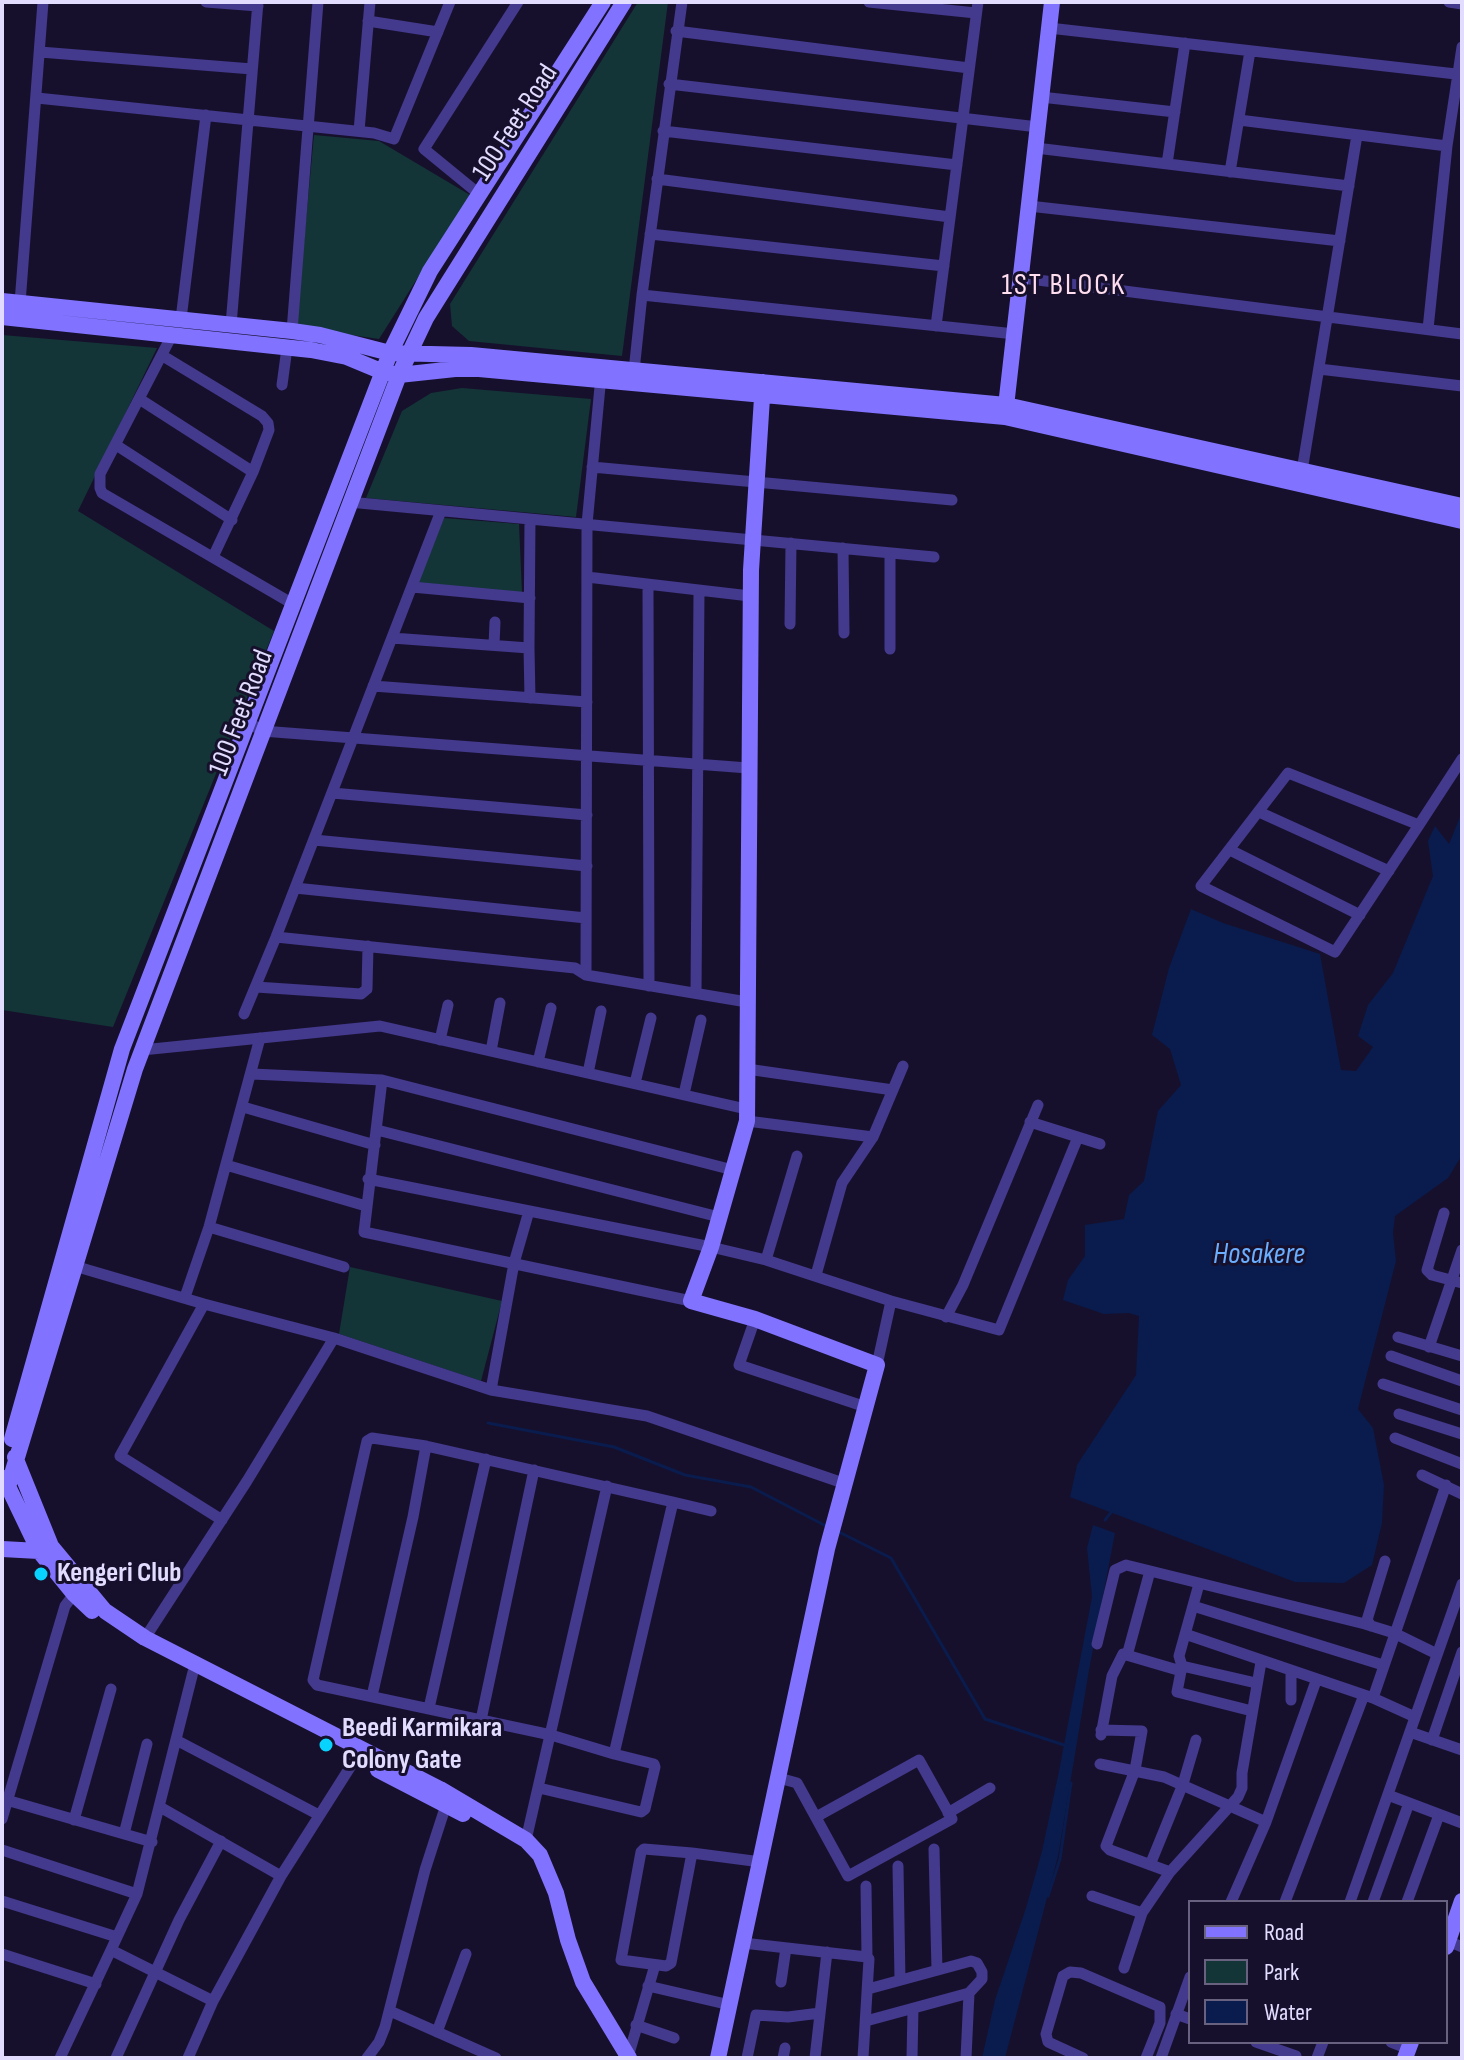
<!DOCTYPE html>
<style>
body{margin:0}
#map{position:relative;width:1464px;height:2060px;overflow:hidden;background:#17102c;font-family:"Sofia Sans Condensed",sans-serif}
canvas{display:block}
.frame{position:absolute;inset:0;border:4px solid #e2dcff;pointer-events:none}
.legend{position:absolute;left:1188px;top:1900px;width:260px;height:144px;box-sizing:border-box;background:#17102c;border:2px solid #686280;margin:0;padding:10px 14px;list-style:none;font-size:24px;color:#e2dcff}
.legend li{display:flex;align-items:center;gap:16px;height:40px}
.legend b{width:40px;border:2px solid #686280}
</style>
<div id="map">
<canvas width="1464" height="2060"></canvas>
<div class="frame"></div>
<ul class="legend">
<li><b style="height:10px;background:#8173ff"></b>Road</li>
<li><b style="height:22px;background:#133537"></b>Park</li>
<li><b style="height:22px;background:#091c4d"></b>Water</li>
</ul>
</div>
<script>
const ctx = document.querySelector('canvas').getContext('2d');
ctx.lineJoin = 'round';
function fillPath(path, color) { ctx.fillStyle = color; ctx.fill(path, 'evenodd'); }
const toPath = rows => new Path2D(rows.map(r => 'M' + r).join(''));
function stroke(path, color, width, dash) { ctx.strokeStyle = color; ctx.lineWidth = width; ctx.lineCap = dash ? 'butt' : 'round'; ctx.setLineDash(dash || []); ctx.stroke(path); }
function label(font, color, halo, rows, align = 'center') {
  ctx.font = font + ' "Sofia Sans Condensed",sans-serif'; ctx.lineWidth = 6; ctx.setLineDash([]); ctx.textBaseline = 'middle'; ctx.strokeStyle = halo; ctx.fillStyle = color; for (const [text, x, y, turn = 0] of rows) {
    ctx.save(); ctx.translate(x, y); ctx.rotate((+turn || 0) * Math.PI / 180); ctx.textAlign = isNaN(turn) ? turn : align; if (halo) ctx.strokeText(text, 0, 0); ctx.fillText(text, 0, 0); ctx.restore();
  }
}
const green = toPath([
 [638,2,668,2,622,356,469,341,452,326,450,304],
 [314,135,379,141,470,195,379,339,296,327],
 [2,335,157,348,78,511,274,631,113,1027,2,1010],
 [462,388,591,399,576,517,366,498,402,411,431,393],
 [444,518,519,524,522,593,417,584],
 [350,1267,502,1301,481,1381,339,1334]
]);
const water = toPath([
 [1462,812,1462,1155,1448,1178,1395,1216,1393,1233,1396,1261,1358,1409,1373,1428,1384,1485,1382,1523,1372,1565,1344,1583,1295,1582,1070,1497,1077,1465,1136,1375,1139,1316,1129,1313,1104,1314,1063,1300,1068,1280,1085,1256,1085,1225,1124,1219,1129,1195,1144,1181,1158,1111,1181,1085,1170,1049,1152,1035,1169,968,1191,909,1223,923,1320,954,1341,1070,1356,1071,1373,1047,1358,1036,1368,1005,1393,973,1433,876,1428,841,1435,826,1449,844],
 [1093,1525,1115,1533,1089,1670,1058,1856,1005,2058,982,2058,995,2000,1026,1908,1042,1851,1059,1771,1092,1597,1087,1548]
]);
const stream = toPath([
 [488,1423,614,1447,685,1475,751,1487,826,1526],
 [1105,1520,1113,1510],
 [837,1531,891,1558,985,1719,1067,1746],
 [1048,1896,1060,1859,1071,1783]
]);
const street = toPath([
 [206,2,258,6],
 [869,2,976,13],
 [1449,2,1462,4],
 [368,21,438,32],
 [1049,28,1456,74],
 [676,31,969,68],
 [40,52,252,69],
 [669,84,1038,127],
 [1041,97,1175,112],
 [37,98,374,133,394,139,450,2],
 [1239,120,1447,146],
 [359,131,370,2],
 [663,131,957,165],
 [1036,148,1349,186],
 [1167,164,1185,43],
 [1230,172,1250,51],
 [657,179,950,217],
 [479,194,424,149,518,2],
 [1029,206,1340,241],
 [650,234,944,266],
 [1022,278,1462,334],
 [642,295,1015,334],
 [20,303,43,2],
 [181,319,206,115],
 [231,325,258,2],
 [936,326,978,2],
 [1428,329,1447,146,1462,47],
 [292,331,318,2],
 [172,335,100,474,100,488,102,493,293,604],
 [163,356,262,416,268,423,269,430,253,472,213,557],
 [1319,369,1462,386],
 [634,371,642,295,682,2],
 [282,385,287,348],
 [141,400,253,472],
 [116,445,232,520],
 [592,467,952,500],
 [1301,477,1357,135],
 [349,502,934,557],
 [843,548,844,633],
 [587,577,750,596],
 [648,585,649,986],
 [412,587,530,598],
 [790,624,791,543],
 [392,638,529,648,530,519],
 [494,645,495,622],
 [529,648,530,698],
 [890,649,890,553],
 [373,686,587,702],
 [248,722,262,731,748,768],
 [332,793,587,815],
 [1259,812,1389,871],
 [1419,825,1288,773,1201,886,1335,952,1419,825,1462,759],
 [314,840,587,866],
 [1230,850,1360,915],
 [295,888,586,918],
 [276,937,575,968,586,975,747,1002],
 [586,975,587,524,601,376],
 [256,987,361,994,367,989,368,946],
 [696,993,699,590],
 [244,1014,276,937,441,511],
 [440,1040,448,1005],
 [142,1050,380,1026,746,1109],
 [491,1051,500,1003],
 [538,1062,551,1008],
 [747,1069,893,1090],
 [588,1073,601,1011],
 [252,1074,382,1080,733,1170],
 [382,1080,364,1232,691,1301],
 [635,1083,651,1018],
 [684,1094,701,1020],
 [243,1107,375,1145],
 [747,1121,873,1137,903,1066],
 [1030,1122,1100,1144],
 [377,1130,719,1217],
 [226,1165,366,1206],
 [368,1179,711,1247,766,1260,891,1301,999,1330,1078,1137],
 [1444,1213,1427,1270,1432,1275,1462,1283],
 [209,1227,344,1267],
 [766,1260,797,1156],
 [71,1265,204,1304,334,1338,491,1390,647,1416,846,1484],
 [816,1275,842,1183,873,1137],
 [185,1297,209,1227,260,1038],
 [204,1304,120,1456,222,1520],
 [946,1317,963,1285,1038,1105],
 [755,1319,739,1365,866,1407],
 [1398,1337,1462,1356],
 [1429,1347,1462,1250],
 [1391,1356,1462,1381],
 [877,1365,891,1301],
 [1383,1384,1462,1410],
 [491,1390,514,1263,529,1211],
 [1399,1414,1462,1434],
 [1395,1438,1462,1464],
 [1422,1475,1462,1494],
 [673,1502,711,1511],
 [1199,1584,1179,1656,1182,1666,1256,1683],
 [1193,1606,1383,1665],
 [1371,1626,1367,1620,1385,1561],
 [1185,1634,1373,1698,1415,1717],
 [145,1638,247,1481,334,1338],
 [1097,1644,1115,1570,1126,1565,1365,1624,1394,1633,1437,1654],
 [1128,1652,1150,1571],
 [1182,1666,1177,1692,1252,1711],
 [1291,1672,1291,1700],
 [372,1696,413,1517,426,1446],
 [1373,1698,1446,1485],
 [429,1708,486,1459],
 [481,1720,534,1470],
 [1101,1730,1142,1731,1135,1770,1106,1846,1110,1850,1170,1872],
 [1410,1732,1462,1750],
 [1101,1735,1112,1676,1123,1654,1181,1671],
 [1432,1740,1462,1652],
 [178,1741,319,1815],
 [1100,1764,1164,1777,1266,1822],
 [779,1778,797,1783,848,1876,952,1819,919,1760,816,1817],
 [539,1788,641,1812,645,1809,655,1767,654,1764,614,1754,551,1735,317,1685,313,1680,367,1441,372,1438,426,1446,673,1502,614,1754],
 [1388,1795,1462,1823],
 [3,1799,152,1842],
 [160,1807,281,1876],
 [948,1813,990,1788],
 [2,1819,65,1606,74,1594],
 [74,1820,111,1689],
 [124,1834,147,1744],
 [526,1840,607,1486],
 [934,1849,937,1970],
 [2,1850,137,1894],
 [692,1853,671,1963,666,1966,621,1960,641,1852,644,1849,692,1853,761,1862],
 [1150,1865,1183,1784,1196,1740],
 [898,1866,900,1980],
 [866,1886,867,1957],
 [1092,1896,1142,1913],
 [2,1901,117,1937],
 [1231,1902,1266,1822,1316,1681],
 [1285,1902,1364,1695],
 [1350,1902,1462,1584],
 [1373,1902,1409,1803],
 [1407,1902,1439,1815],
 [1448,1941,1462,1947],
 [743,1943,867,1957,869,1959,863,2058],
 [111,1950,137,1894,193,1672],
 [2,1954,96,1984],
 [1124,1968,1142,1913,1170,1872,1238,1797,1242,1788,1242,1773,1261,1662],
 [781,1982,786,1948],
 [648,1986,730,2005],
 [868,1989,971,1961,977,1963,982,1972,982,1979,969,1993],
 [390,2011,496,2058],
 [1176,2014,1190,2019],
 [866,2021,969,1993,966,2058],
 [636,2025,674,2038],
 [437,2032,466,1954],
 [1256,2042,1296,2056],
 [1391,2042,1409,2049],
 [628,2057,655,1965],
 [60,2058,111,1950,213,2001],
 [116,2058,179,1920,221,1841],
 [188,2058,213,2001,281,1876,361,1750],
 [367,2058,379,2042,385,2027,425,1870,446,1805],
 [747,2058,756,2015,788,2017,820,2013],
 [783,2058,785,2048],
 [815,2058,827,1952],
 [912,2058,913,2009],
 [1083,2058,1048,2042,1046,2034,1063,1976,1070,1972,1081,1973,1160,2007,1160,2023,1146,2058],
 [1161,2058,1190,1977],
 [1317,2058,1323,2042]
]);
const secondary = toPath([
 [2,301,292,331,320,335,390,353,471,355,1006,405,1462,506],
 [2,317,311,350,347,357,383,372,399,375,455,369,479,369,1005,417,1462,521],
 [1005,415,1052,2],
 [12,1439,122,1049,390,353,430,271,603,2],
 [15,1457,51,1546,105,1611,145,1638,440,1789,526,1840,540,1855,556,1893,568,1940,583,1982,629,2058],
 [4,1478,39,1551,74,1594,92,1611],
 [8,1487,135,1069,399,375,426,318,624,2],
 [2,1549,39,1551,48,1547],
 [378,1770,463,1814],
 [1446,1947,1462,1901],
 [718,2058,827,1549,877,1365,755,1319,691,1301,711,1247,747,1121,751,570,763,382],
 [1405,2058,1411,2042]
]);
const markers = [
 [41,1574,8,"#08d3ff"],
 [326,1745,8,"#08d3ff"]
];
const streetNames = [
 ["100 Feet Road",516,123,-57],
 ["100 Feet Road",242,713,-69]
];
const poiNames = [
 ["Kengeri Club",57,1574],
 ["Beedi Karmikara",342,1729],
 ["Colony Gate",342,1761]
];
const neighbourhoodNames = [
 ["1ST BLOCK",1064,286]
];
const waterNames = [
 ["Hosakere",1259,1255]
];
fillPath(green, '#133537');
fillPath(water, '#091c4d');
stroke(stream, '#091c4d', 3);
stroke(street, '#43398d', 11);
stroke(secondary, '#8173ff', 16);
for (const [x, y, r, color] of markers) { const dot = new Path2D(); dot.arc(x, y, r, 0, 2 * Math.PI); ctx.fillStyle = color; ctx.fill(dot); stroke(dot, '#17102c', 3); }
label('28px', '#e2dcff', '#17102c', streetNames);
label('bold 28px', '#e2dcff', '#17102c', poiNames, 'left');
ctx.letterSpacing = '2px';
label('30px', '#ffdef0', '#17102c', neighbourhoodNames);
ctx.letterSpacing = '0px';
label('italic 30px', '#6aaeff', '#17102c', waterNames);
</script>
